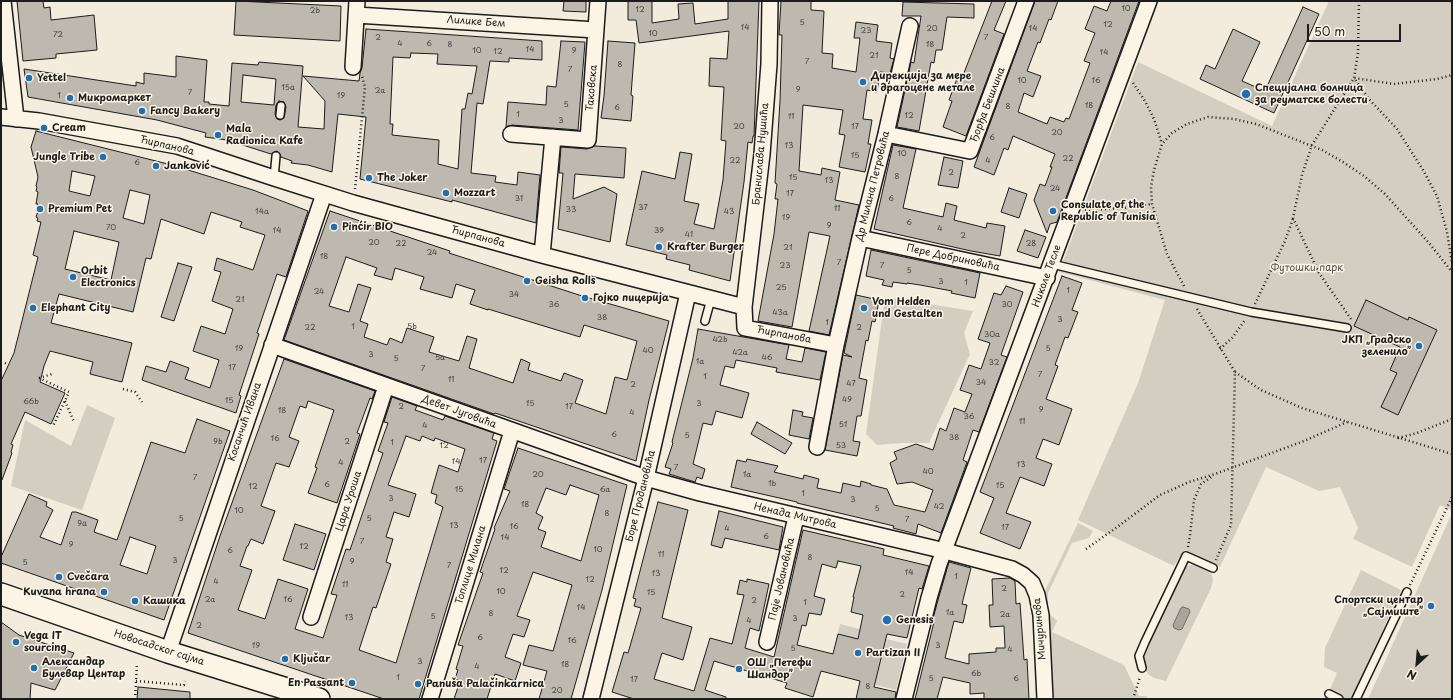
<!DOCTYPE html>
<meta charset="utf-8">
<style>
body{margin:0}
#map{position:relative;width:1453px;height:700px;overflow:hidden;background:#f3ecdd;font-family:"Playpen Sans",sans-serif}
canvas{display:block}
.frame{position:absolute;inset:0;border:2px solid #1c1c1c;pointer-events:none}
.north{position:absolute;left:1397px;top:644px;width:40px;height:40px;-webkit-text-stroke:3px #fcf5e5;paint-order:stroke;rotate:206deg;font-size:11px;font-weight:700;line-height:16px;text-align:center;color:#1c1c1c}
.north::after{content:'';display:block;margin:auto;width:14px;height:18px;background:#1c1c1c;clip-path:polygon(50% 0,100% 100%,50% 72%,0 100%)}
.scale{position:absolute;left:1307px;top:24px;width:94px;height:18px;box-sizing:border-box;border:2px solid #1c1c1c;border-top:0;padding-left:5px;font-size:12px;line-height:14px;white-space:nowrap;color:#1c1c1c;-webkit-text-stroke:3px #fcf5e5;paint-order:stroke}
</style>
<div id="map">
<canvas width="1453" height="700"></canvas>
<div class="frame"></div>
<div class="north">N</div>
<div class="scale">50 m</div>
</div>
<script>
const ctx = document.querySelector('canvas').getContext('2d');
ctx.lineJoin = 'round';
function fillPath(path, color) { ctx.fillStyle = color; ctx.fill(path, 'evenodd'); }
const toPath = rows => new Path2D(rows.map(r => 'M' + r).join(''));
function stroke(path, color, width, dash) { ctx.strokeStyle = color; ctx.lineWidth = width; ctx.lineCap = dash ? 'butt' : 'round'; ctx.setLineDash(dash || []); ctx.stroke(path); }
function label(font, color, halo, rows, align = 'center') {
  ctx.font = font + ' "Playpen Sans",sans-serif'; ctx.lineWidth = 3; ctx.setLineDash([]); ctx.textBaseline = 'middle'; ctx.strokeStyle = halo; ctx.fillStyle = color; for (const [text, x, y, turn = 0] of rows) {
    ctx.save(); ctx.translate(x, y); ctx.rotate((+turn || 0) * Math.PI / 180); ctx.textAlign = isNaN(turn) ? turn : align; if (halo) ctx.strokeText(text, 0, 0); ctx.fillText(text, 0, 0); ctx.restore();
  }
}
const green = toPath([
 [1329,1,1452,1,1452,510,1440,505,1412,567,1353,539,1358,528,1340,487,1319,491,1266,467,1220,567,1184,550,1174,566,1078,520,1138,383,1165,300,1059,272,1138,62,1272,126],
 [885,297,973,311,964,333,970,354,929,443,903,443,877,445,866,434],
 [87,405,115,418,82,510,11,486,25,420,71,446],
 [1452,513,1452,699,1368,699],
 [1078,523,1093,531,1089,538,1072,543,1048,593,1048,612,1057,621,1052,632,1124,665,1139,696,1147,696,1147,699,1049,699,1042,597],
 [1195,564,1202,565,1208,570,1212,575,1213,581,1211,588,1166,681,1154,678,1148,674,1143,665,1142,659,1183,569,1188,566],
 [1361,570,1401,590,1351,699,1326,699,1337,673,1324,667,1325,648],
 [840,624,871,632,870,635,907,644,896,690,828,673]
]);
const water = toPath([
 [1183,607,1189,609,1190,612,1182,629,1179,630,1174,628,1173,625,1181,608,1183,607]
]);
const building = toPath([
 [17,1,43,1,44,8,50,7,51,20,94,15,97,50,56,54,56,58,23,61,17,1],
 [236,1,341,6,340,41,234,35,236,1],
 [564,1,586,1,586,12,563,11,564,1],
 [628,1,652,1,652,23,679,19,678,4,693,3,695,24,728,19,728,1,759,1,754,136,753,136,752,143,748,142,744,182,730,281,689,270,690,265,666,259,667,255,626,245,642,171,675,179,680,152,692,154,684,201,699,204,694,224,714,229,723,180,726,141,721,140,724,87,709,86,710,58,727,59,729,31,639,43,636,20,628,20,628,1],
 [781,1,811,1,811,10,824,11,822,53,833,54,832,68,856,72,860,38,854,38,856,22,878,25,876,41,892,43,890,58,894,59,890,73,880,72,877,92,867,90,863,119,872,120,868,144,871,144,865,172,839,167,845,135,839,134,843,110,803,105,799,171,821,175,822,168,840,172,835,200,859,205,829,335,809,331,830,236,809,232,792,327,758,321,774,234,778,199,775,199,777,184,775,183,780,101,782,35,779,35,781,1],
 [992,1,1006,1,994,30,1004,34,966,136,943,127,952,101,949,100,958,76,962,78,992,1],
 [1035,1,1058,1,1051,20,1049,19,1040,43,1038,42,1027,71,1041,76,1033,97,1024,93,1018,112,1047,124,1050,117,1064,122,1066,118,1069,119,1090,63,1084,61,1095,33,1085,29,1094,6,1107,11,1111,1,1139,1,1057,222,1050,224,1047,233,1034,200,1040,184,1045,186,1052,167,1050,167,1055,154,1013,136,1008,150,1004,148,994,175,974,167,1035,1],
 [903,2,974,4,974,18,947,17,942,50,936,50,934,63,931,62,919,131,897,127,911,62,914,63,921,16,902,16,903,2],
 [1303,7,1319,14,1274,113,1200,79,1206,65,1215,69,1233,29,1260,42,1242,81,1265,91,1303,7],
 [366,29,542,41,542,60,509,58,509,62,490,61,483,104,477,103,471,173,496,176,495,182,517,185,518,172,540,175,536,223,452,200,452,202,360,179,366,117,338,114,332,172,308,165,291,163,292,161,281,157,280,154,277,151,274,152,271,154,227,140,205,137,206,133,157,120,28,97,24,69,136,86,136,82,144,84,144,73,176,77,176,56,207,60,204,102,209,102,209,104,229,106,232,63,258,65,259,62,303,66,298,127,324,129,325,101,303,76,359,81,360,73,362,68,366,29],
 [411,53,438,54,437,64,477,66,472,94,468,93,465,109,462,109,458,169,438,164,439,140,392,135,393,124,390,124,393,57,410,58,411,53],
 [243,75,276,79,274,105,241,102,243,75],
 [279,101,284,102,286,107,284,118,280,120,277,119,275,114,276,105,279,101],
 [561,41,585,42,578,130,512,125,506,127,508,102,546,105,547,86,556,87,561,41],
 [608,41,635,43,631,95,633,96,631,121,601,118,604,96,608,41],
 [36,131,172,165,253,190,308,211,286,277,277,274,272,289,257,333,259,334,239,395,241,396,236,413,142,380,146,366,166,372,170,361,189,368,185,379,210,388,219,360,193,351,201,326,225,334,233,309,212,301,221,272,214,270,217,258,253,270,265,235,240,227,242,222,211,212,204,234,161,219,151,259,146,258,133,312,59,294,51,323,132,343,122,382,90,374,93,362,50,351,44,366,40,382,65,393,51,424,25,412,11,444,13,445,11,452,12,453,2,480,1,480,1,381,14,353,38,257,33,255,41,222,37,221,38,218,36,217,38,211,36,211,38,204,36,204,38,192,36,191,37,187,36,186,38,177,31,147,36,131],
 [72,171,95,176,90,196,69,191,72,171],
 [130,190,150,195,144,224,123,218,130,190],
 [74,231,119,242,111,280,65,269,74,231],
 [893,145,916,149,903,208,943,217,946,203,957,206,954,220,986,228,987,223,1005,226,1000,256,971,251,874,229,893,145],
 [595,146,626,148,624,178,575,174,573,199,604,187,617,194,610,242,558,229,563,173,559,173,561,147,587,149,595,146],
 [944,157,963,161,958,188,938,185,944,157],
 [1009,188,1027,194,1019,218,1001,212,1009,188],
 [330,211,450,251,449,253,579,295,669,321,649,400,636,461,495,413,494,414,284,340,330,211],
 [346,257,377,268,374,275,392,280,395,268,424,277,420,289,452,298,456,284,475,290,470,304,488,310,488,309,580,337,584,325,637,341,627,380,615,377,606,414,575,403,583,380,564,373,561,381,528,370,530,363,521,359,513,383,469,368,477,339,467,336,459,361,429,352,434,337,407,328,402,343,390,338,387,345,364,337,368,324,360,321,371,288,358,284,349,312,329,306,346,257],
 [1025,230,1046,237,1038,258,1017,251,1025,230],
 [871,250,980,273,975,298,951,293,952,291,920,285,907,283,907,284,893,282,892,287,882,285,884,280,866,276,871,250],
 [178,263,192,267,174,321,161,317,178,263],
 [1062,276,1082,283,1072,310,1078,312,1068,338,1065,337,1055,365,1058,366,1046,399,1072,409,1059,445,1043,439,1036,458,1052,464,1044,486,1020,477,1006,513,1031,522,1020,549,980,533,994,498,980,492,1062,276],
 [1006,286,1023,292,1001,355,1007,357,979,432,973,430,963,460,967,462,941,533,918,524,916,534,893,528,894,526,797,503,797,502,731,487,737,460,746,462,747,459,778,466,774,472,803,479,804,475,819,479,817,488,841,493,843,483,860,487,861,481,871,484,871,485,887,489,894,505,925,512,933,490,912,482,897,484,890,463,897,459,894,452,916,444,933,450,940,428,946,431,954,408,965,412,972,394,960,390,969,365,981,369,990,343,978,339,994,293,1001,295,1006,286],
 [856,295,879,300,875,322,872,321,868,341,866,340,859,378,867,380,861,416,857,416,853,441,860,442,857,456,825,450,843,355,852,357,844,353,856,295],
 [1366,300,1408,320,1409,317,1437,330,1398,415,1381,407,1397,373,1390,370,1400,347,1354,326,1366,300],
 [698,329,789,345,786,359,802,362,805,348,826,352,820,380,776,372,777,368,736,360,734,368,725,366,720,385,749,393,742,418,716,411,712,425,703,423,693,464,705,469,702,479,697,477,695,482,669,474,671,469,665,467,673,443,672,442,693,358,698,329],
 [284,359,375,391,372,399,370,398,357,433,360,434,337,503,308,493,317,468,315,467,334,410,308,401,306,408,300,406,289,437,299,441,289,467,276,463,261,506,275,511,263,544,251,539,248,546,247,546,240,566,252,570,238,610,265,619,278,579,308,589,295,629,323,638,337,595,331,594,346,549,350,550,383,453,378,451,388,423,384,422,392,397,417,406,415,410,443,420,445,416,494,433,492,439,497,441,419,699,384,699,188,633,220,536,284,359],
 [406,436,420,441,422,436,434,441,435,438,465,449,458,472,439,465,431,493,437,495,435,503,443,507,396,663,359,650,373,607,376,608,391,564,386,562,393,539,386,537,394,512,409,517,416,494,388,485,406,436],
 [793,410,803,412,802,416,813,418,809,439,789,435,793,410],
 [197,419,230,431,164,620,1,563,1,557,29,494,47,502,46,506,53,510,40,537,61,545,72,512,76,512,98,520,94,532,117,540,151,442,185,453,197,419],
 [130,537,156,546,147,574,120,565,130,537],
 [757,422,792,443,785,454,751,434,757,422],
 [518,448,627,485,602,590,571,699,539,699,547,671,523,665,529,645,553,651,572,585,533,572,517,616,530,620,524,637,513,634,505,657,521,663,515,681,495,674,487,699,454,699,460,681,455,679,458,670,456,669,463,646,458,645,483,573,480,572,495,529,494,528,510,491,504,489,518,448],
 [570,485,599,495,581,561,541,547,546,532,538,529,543,517,536,513,546,488,566,495,570,485],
 [658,502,688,510,662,618,692,627,683,660,662,653,654,679,694,691,710,638,732,644,744,595,737,594,740,580,747,582,747,579,769,584,759,631,750,628,745,648,774,657,803,530,884,549,883,555,929,566,922,589,919,588,907,638,887,634,874,687,896,692,895,699,856,699,860,681,821,671,813,697,785,688,787,683,714,661,705,690,726,697,726,699,634,699,612,692,624,652,628,653,641,608,634,606,636,599,633,598,658,502],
 [838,561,861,566,853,597,854,597,851,612,863,615,858,639,838,634,833,654,797,645,802,625,806,626,809,613,821,615,825,599,814,596,822,564,836,568,838,561],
 [719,511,783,527,779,550,725,538,722,548,711,545,719,511],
 [295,524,326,534,314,570,283,560,295,524],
 [949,562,971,568,962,604,967,605,963,623,954,621,945,658,969,664,969,654,996,652,996,648,1005,648,1004,626,990,627,989,605,993,605,992,579,1010,578,1015,581,1016,604,1020,603,1024,660,1027,659,1029,699,984,699,984,693,970,694,970,683,943,677,937,699,915,699,934,622,932,622,938,600,949,562],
 [1,622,19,635,74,653,55,690,31,683,30,699,1,699,1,622],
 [138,687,190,692,190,699,137,699,138,687]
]);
const path = toPath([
 [1359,1,1358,53,1354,78,1369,99,1397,129,1423,170,1437,196,1447,232,1452,264],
 [1450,1,1452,2],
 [1133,83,1145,101,1154,119,1162,144],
 [355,189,365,87,362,76],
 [1085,210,1124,208,1152,204],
 [1184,286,1167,254,1152,204,1151,187,1154,170,1162,144,1172,133,1187,124,1208,117,1234,119,1256,124,1322,150,1343,162,1364,176,1385,194,1429,243,1452,272],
 [1255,304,1285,241,1293,219],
 [1197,309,1235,372,1231,525,1216,560],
 [1351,319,1319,273,1293,218,1302,175,1312,145,1354,78,1394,84,1437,79,1452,75],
 [1220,349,1232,338,1245,320],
 [5,363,8,365],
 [1235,372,1261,390,1302,408,1452,454],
 [39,378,69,392,53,426],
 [39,378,52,374],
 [123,389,135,392,142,402],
 [65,401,74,422],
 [1398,438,1417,433,1452,419],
 [1188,547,1190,535,1194,500,1201,484,1213,476],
 [1086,549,1120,525,1160,495,1189,482,1215,474,1304,441,1347,422],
 [1410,585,1452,497],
 [136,681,184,685,185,681],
 [135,699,137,664],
 [1133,699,1140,677]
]);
const lane = toPath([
 [280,115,281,106],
 [274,178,276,156],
 [1052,264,1251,312,1347,328],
 [705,321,711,299],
 [1142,668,1139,656,1145,642,1186,556,1213,568],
 [1329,694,1339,699],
 [1356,699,1407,592]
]);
const street = toPath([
 [3,1,16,119],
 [356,15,596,30],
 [353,67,357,1],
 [1,117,39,121,177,146,274,178,353,203,542,255,744,307,745,328,836,345,817,447],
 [511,134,588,140,598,1],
 [886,134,970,151,1026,1],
 [860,238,1047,278],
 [542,255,553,137],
 [744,307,762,154,769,64,770,1],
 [272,345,646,478,700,493,945,551,1012,569,1023,575,1032,583,1037,595,1041,615,1045,699],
 [836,345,860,238,886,134,910,26],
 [311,617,386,386],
 [767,642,796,517],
 [168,652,324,194],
 [430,699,512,431],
 [591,699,646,478,688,293],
 [904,699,929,598,939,564,1149,1]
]);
const secondary = toPath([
 [1,594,168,652,319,699]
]);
const markers = [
 [29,78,4,"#1f6fb2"],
 [863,82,4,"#1f6fb2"],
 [1246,94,5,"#1f6fb2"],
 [70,98,4,"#1f6fb2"],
 [142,111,4,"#1f6fb2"],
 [44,128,4,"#1f6fb2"],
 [218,135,4,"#1f6fb2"],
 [103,157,4,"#1f6fb2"],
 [156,166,4,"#1f6fb2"],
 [369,178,4,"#1f6fb2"],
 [446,193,4,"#1f6fb2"],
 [40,209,4,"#1f6fb2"],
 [1053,211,4,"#1f6fb2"],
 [334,227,4,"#1f6fb2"],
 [659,247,4,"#1f6fb2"],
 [73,277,4,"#1f6fb2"],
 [527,281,4,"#1f6fb2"],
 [585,298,4,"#1f6fb2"],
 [33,308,4,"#1f6fb2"],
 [864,308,4,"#1f6fb2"],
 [1419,346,4,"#1f6fb2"],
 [59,577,4,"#1f6fb2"],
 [104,592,4,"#1f6fb2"],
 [135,601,4,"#1f6fb2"],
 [1431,606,4,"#1f6fb2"],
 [887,620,5,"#1f6fb2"],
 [16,642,4,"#1f6fb2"],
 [858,653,4,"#1f6fb2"],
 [285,659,4,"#1f6fb2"],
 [34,668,4,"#1f6fb2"],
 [739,669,4,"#1f6fb2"],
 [352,683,4,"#1f6fb2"],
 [418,684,4,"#1f6fb2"]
];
const numberNames = [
 ["10",1126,9],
 ["12",640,10],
 ["2b",315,11],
 ["5",802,23],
 ["12",1108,25],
 ["14",745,28],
 ["20",932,29],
 ["14",1033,29],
 ["23",866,31],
 ["10",653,34],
 ["72",58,35],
 ["2",378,38],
 ["7",986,38],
 ["4",400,44],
 ["6",429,44],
 ["8",450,45],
 ["18",930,45],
 ["14",530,50],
 ["10",477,51],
 ["9",574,51],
 ["12",498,52],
 ["14",1104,53],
 ["21",874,56],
 ["7",807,62],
 ["8",620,65],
 ["7",570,70],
 ["10",1022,81],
 ["16",1096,81],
 ["15a",288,88],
 ["9",798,90],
 ["2a",380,91],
 ["7",190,93],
 ["1",59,96],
 ["19",341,96],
 ["5",566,105],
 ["18",1089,106],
 ["8",1008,107],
 ["6",617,108],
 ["1",518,115],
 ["12",909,116],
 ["11",791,117],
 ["3",561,121],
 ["20",739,127],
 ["17",855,127],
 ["20",1057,133],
 ["6",992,138],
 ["13",789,146],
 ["10",902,154],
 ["15",855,156],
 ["22",1068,159],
 ["22",735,161],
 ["4",988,161],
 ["6",137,163],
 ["2",951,173],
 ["8",897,177],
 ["15",793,178],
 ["13",829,181],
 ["24",1055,189],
 ["17",790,194],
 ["31",519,199],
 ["6",891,199],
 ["37",643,208],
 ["11",837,209],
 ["33",571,210],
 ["14a",262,212],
 ["43",729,212],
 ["19",786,218],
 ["6",909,223],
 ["9",829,226],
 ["70",111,228],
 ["4",940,229],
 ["14",277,231],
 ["39",659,231],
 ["41",689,235],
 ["2",963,236],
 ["20",374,243],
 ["22",401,244],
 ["28",1031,244],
 ["21",788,248],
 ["24",432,253],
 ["18",324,257],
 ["7",839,263],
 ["23",785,266],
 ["7",882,266],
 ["5",909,271],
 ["3",941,282],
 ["1",966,283],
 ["25",781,288],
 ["1",1068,291],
 ["24",319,292],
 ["34",514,295],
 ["21",240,300],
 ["36",554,305],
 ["30",1007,305],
 ["43a",780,313],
 ["38",602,318],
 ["3",1060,320],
 ["1",827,323],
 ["1",353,327],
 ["5b",412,327],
 ["22",310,328],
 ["2",859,328],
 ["30a",992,335],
 ["42b",720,340],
 ["19",239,349],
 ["5",1048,349],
 ["40",648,351],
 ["42a",740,353],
 ["3",371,355],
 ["5a",440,358],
 ["46",767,358],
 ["5",396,359],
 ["1a",700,362],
 ["32",994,363],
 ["17",232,368],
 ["7",423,369],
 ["7",1040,375],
 ["1",705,377],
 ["11",451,380],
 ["34",981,383],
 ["47",851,384],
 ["2",633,385],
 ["49",847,400],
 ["15",229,401],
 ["66b",31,402],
 ["15",530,404],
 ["3",699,404],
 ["2",401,407],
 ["17",569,407],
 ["9",1041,410],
 ["18",282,411],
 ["4",632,413],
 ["36",969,417],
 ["11",1022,422],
 ["51",843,425],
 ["4",425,426],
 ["6",614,435],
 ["5",687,436],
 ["38",954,438],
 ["16",275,439],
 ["9b",218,442],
 ["2",347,442],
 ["1",392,443],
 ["12",444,446],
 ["53",841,446],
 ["17",483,461],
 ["14",456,462],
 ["4",341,463],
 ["13",1021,465],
 ["7",676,468],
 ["40",928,472],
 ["20",538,475],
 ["1a",747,475],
 ["7",195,478],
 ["1b",772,484],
 ["6",327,485],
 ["15",1000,486],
 ["12",253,487],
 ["15",459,490],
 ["6a",605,490],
 ["1",803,494],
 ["3",391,499],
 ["3",853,500],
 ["18",525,505],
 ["42",939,507],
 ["5",877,509],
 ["10",239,511],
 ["8",607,514],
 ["5",181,519],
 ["5",369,519],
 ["7",907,520],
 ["9a",82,524],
 ["13",454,526],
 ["16",514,527],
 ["17",1005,528],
 ["4",727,529],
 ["6",766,537],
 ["14",505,538],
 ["7",362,542],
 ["9",71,545],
 ["12",304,547],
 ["10",598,550],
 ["6",230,551],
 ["11",661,555],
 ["8",810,558],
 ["3",175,561],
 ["9",352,562],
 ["5",25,563],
 ["7",449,566],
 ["12",504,571],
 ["14",909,573],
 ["13",656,574],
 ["1",956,577],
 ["12",590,580],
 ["4",216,582],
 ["11",345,585],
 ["2",1004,589],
 ["10",501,592],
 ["15",651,593],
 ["2",902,595],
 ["2a",210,600],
 ["16",288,600],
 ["2",754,601],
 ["1",805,603],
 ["14",581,608],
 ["1a",950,613],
 ["8",491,614],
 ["2a",1005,615],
 ["5",433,617],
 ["13",349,618],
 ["3",795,619],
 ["4",749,621],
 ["2",199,626],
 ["6",480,638],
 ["16",572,641],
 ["19",256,646],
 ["3",938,646],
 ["5",793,649],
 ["4",1010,650],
 ["3",420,662],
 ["18",565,665],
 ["4",477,667],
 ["6b",976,674],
 ["1",398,678],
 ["5",931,679],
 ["6",1016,679],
 ["17",634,680],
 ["8",868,687],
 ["20",557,691]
];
const streetNames = [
 ["Лилике Бем",476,22,4],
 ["Таковска",592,88,-85],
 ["Ђорђа Бешлина",988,105,-69],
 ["Ћирпанова",167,146,13],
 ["Бранислава Нушића",761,154,-85],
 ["Др Милана Петровића",873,186,-76],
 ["Ћирпанова",478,237,15],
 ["Пере Добриновића",953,258,12],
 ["Николе Тесле",1047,276,-70],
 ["Ћирпанова",784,335,11],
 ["Девет Југовића",459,412,20],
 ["Косанчић Ивана",245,422,-71],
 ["Боре Продановића",641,496,-76],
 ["Цара Уроша",349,501,-72],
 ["Ненада Митрова",795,516,13],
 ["Топлице Милана",471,565,-73],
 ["Паје Јовановића",782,579,-77],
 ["Мичуринова",1040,629,-95],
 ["Новосадског сајма",159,648,18]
];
const poiNames = [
 ["Дирекција за мере",871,76],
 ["и драгоцене метале",871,88],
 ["Yettel",37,78],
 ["Специјална болница",1255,88],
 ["за реуматске болести",1255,100],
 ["Микромаркет",78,98],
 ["Fancy Bakery",150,111],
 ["Cream",52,128],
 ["Mala",226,129],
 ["Radionica Kafe",226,141],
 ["Jungle Tribe",95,157,"right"],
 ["Janković",164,166],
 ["The Joker",377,178],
 ["Mozzart",454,193],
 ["Consulate of the",1061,205],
 ["Republic of Tunisia",1061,217],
 ["Premium Pet",48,209],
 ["Pinćir BIO",342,227],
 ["Krafter Burger",667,247],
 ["Orbit",81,271],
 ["Electronics",81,283],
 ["Geisha Rolls",535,281],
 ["Гојко пицерија",593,298],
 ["Vom Helden",872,302],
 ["und Gestalten",872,314],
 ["Elephant City",41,308],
 ["ЈКП „Градско",1411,340,"right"],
 ["зеленило”",1411,352,"right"],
 ["Cvečara",67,577],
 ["Kuvana hrana",96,592,"right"],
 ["Спортски центар",1423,600,"right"],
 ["„Сајмиште”",1423,612,"right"],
 ["Кашика",143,601],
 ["Genesis",896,620],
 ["Vega IT",24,636],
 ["sourcing",24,648],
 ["Partizan II",866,653],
 ["Ključar",293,659],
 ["Александар",42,662],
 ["Булевар Центар",42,674],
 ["ОШ „Петефи",747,663],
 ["Шандор”",747,675],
 ["En Passant",344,683,"right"],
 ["Panuša Palačinkarnica",426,684]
];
const parkNames = [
 ["Футошки парк",1307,268]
];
fillPath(green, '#d3cec1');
fillPath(water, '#aaa59b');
stroke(water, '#716e68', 1);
fillPath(building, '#beb9ae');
stroke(building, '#1c1c1c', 1);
stroke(lane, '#1c1c1c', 10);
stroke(street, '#1c1c1c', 18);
stroke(secondary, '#1c1c1c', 24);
stroke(path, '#1c1c1c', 2.5, [1, 3]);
stroke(lane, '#fcf5e5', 7);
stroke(street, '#fcf5e5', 15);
stroke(secondary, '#fcf5e5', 21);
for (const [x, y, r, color] of markers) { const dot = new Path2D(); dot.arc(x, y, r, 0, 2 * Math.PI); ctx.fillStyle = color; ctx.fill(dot); stroke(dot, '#fcf5e5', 1.5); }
label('8px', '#444340', null, numberNames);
label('10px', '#1c1c1c', '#fcf5e5', streetNames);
label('bold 10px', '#1c1c1c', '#fcf5e5', poiNames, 'left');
label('10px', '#53514e', '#fcf5e5', parkNames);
</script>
